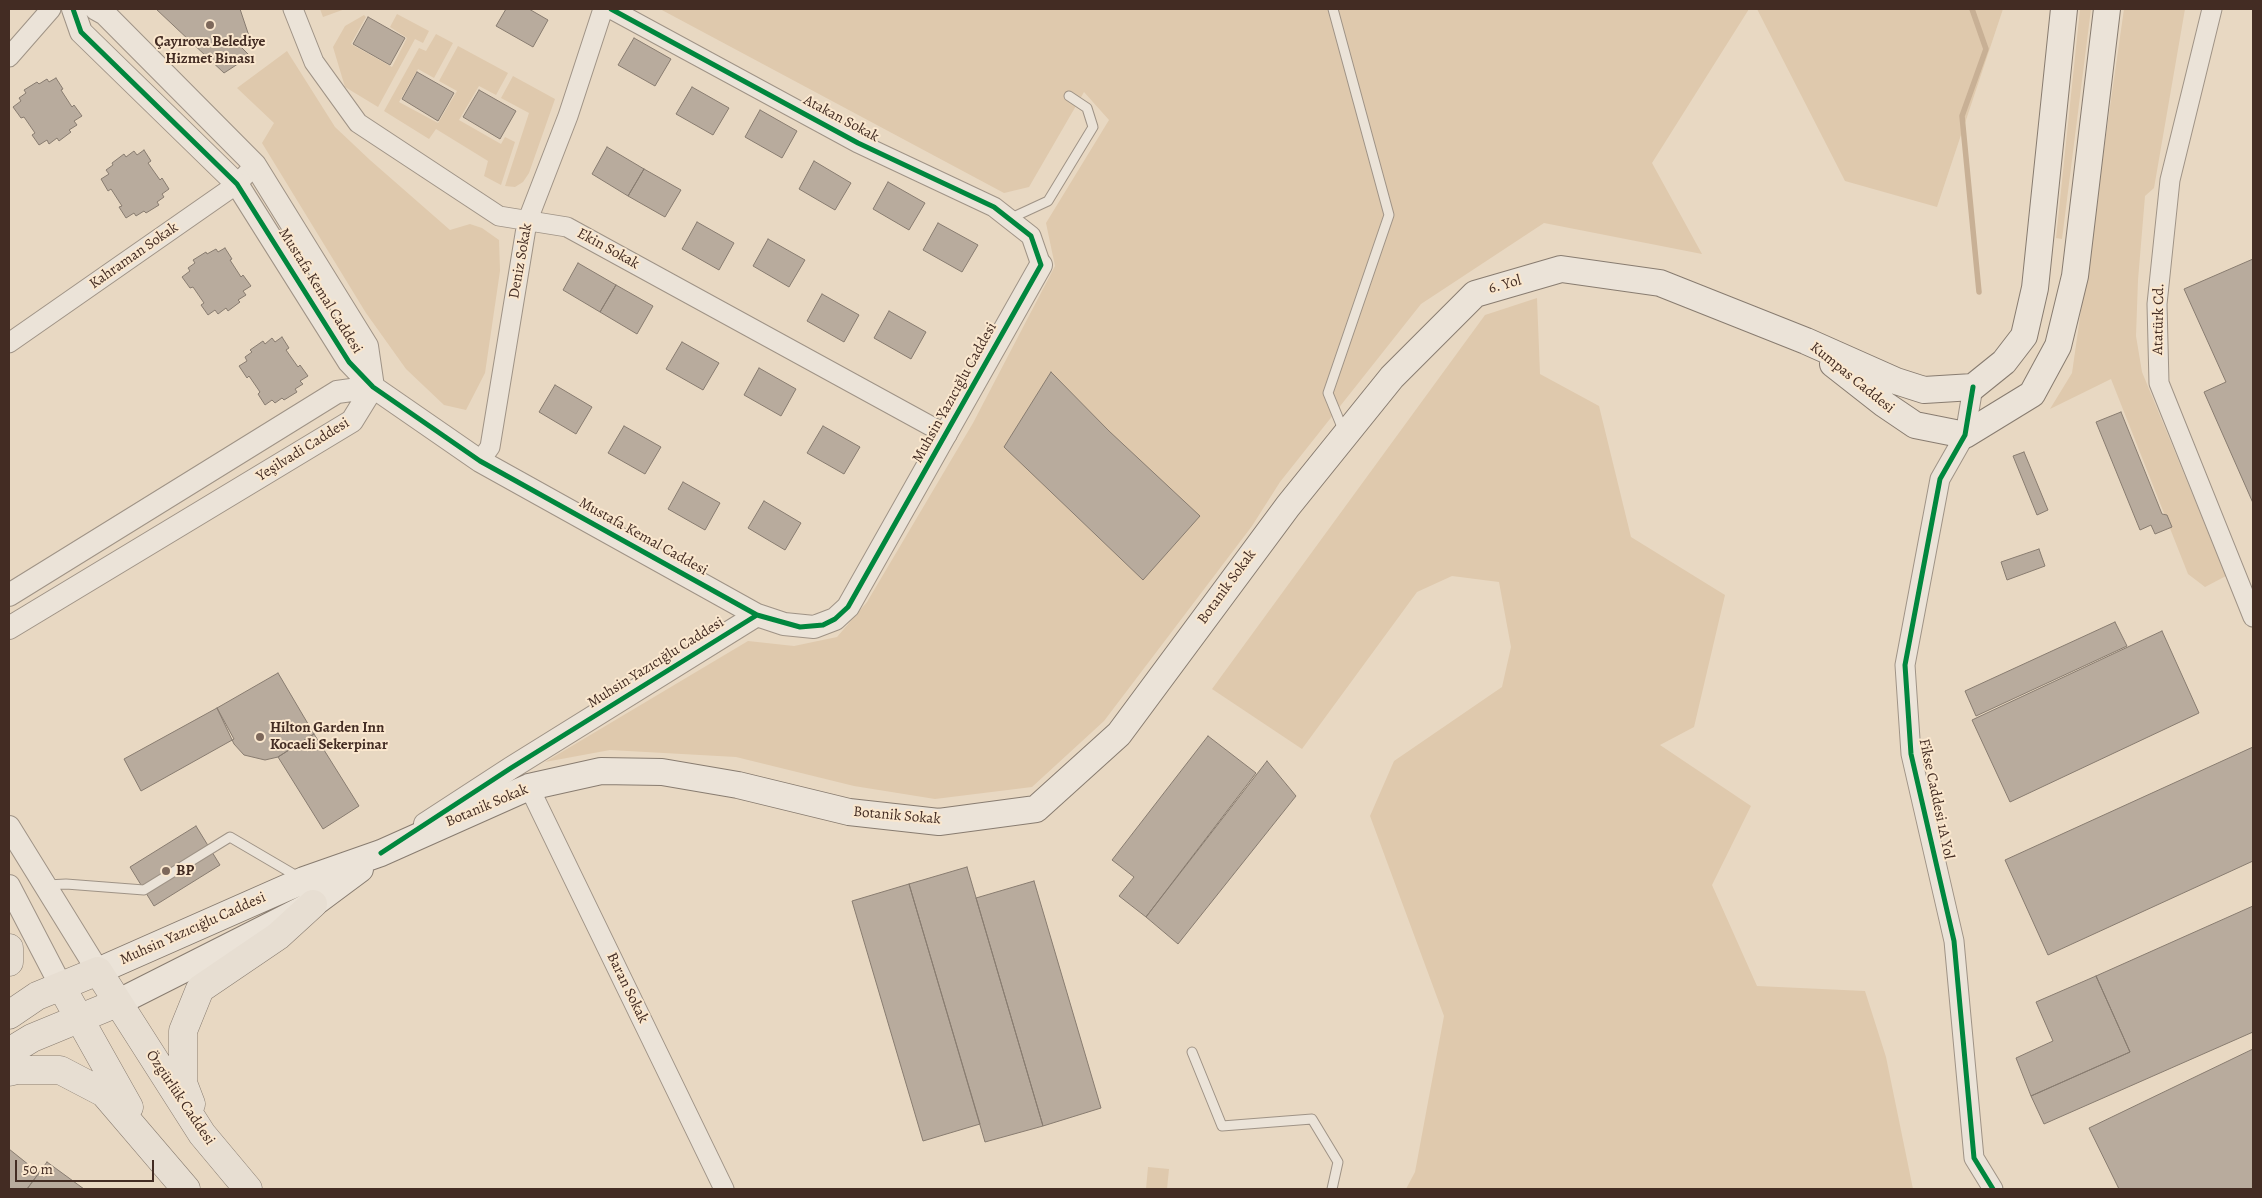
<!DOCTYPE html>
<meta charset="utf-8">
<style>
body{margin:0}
#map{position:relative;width:2262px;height:1198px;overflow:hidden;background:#e8d8c2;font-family:Alegreya,serif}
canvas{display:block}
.frame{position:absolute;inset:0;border:10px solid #432c23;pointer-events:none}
.scale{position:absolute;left:15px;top:1160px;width:139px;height:22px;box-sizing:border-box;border:2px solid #432c23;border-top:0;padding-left:6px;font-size:15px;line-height:18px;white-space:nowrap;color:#432c23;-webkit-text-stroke:4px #fae7ce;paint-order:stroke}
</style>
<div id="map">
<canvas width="2262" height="1198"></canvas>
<div class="frame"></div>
<div class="scale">50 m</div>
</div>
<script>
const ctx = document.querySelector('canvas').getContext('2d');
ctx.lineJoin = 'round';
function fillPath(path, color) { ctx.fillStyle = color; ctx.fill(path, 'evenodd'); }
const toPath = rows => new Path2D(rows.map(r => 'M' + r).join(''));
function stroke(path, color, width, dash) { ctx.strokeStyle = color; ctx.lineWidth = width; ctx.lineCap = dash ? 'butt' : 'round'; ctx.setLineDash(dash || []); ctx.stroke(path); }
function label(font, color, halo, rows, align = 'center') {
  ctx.font = font + ' Alegreya,serif'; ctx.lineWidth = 4; ctx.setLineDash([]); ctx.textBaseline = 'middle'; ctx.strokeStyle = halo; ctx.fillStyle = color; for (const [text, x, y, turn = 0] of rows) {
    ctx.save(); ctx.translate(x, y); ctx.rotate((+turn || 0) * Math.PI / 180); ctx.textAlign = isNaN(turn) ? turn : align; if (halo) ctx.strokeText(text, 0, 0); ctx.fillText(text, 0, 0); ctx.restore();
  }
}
const green = toPath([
 [320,9,345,9,323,17],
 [660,9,1749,9,1652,163,1702,254,1544,223,1421,304,1280,482,1252,526,1104,721,1032,787,935,799,854,786,736,757,610,750,545,762,748,641,794,646,837,637,867,602,973,423,1055,266,1046,223,1109,120,1084,92,1029,187,1004,193],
 [1757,9,2003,9,1937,207,1845,181],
 [2080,9,2091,9,2062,239,2056,238],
 [2124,9,2185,9,2154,188,2145,196,2138,280,2136,336,2142,372,2226,576,2205,587,2188,574,2111,379,2050,409,2072,373],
 [397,14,429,31,423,43,415,39,378,107,345,87,333,47,345,26,364,15,366,17,351,44,392,67,407,38,390,27],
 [436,34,453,43,434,78,418,69,399,102,438,123,457,91,439,81,458,46,508,73,496,95,479,86,459,120,501,144,505,137,515,142,501,185,484,176,488,161,436,129,429,139,384,111,419,48,426,51],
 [287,51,335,127,370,160,450,230,470,224,482,228,499,240,500,271,485,373,466,410,444,405,406,369,366,313,262,143,274,123,237,88],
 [513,76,555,99,529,173,523,182,515,187,505,186,529,113,501,98],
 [1537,298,1540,374,1599,406,1631,537,1725,595,1694,727,1660,745,1751,806,1712,885,1757,986,1865,991,1886,1057,1913,1189,1406,1189,1415,1172,1444,1016,1370,816,1394,761,1502,687,1511,647,1499,582,1452,576,1417,592,1302,749,1212,689,1485,315],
 [1148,1167,1169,1169,1167,1189,1146,1189]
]);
const stream = toPath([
 [1972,9,1986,49,1962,116,1979,292]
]);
const building = toPath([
 [156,9,240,9,251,42,240,46,250,56,224,73,156,9],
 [506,9,529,9,548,20,533,47,496,26,506,9],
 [368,17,405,38,390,65,353,44,368,17],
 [634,38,671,59,655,86,618,65,634,38],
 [417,72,454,93,438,121,402,99,417,72],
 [56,78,63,89,61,90,72,107,74,105,82,116,74,121,77,125,69,130,71,132,59,141,57,138,49,144,47,140,39,145,32,135,35,133,24,117,21,118,13,107,21,101,19,98,26,93,24,90,37,82,39,84,47,79,49,82,56,78],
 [692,87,729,108,713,135,676,114,692,87],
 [479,90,516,111,500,139,463,117,479,90],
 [760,110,797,131,782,158,745,137,760,110],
 [607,147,644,169,628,196,592,174,607,147],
 [144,150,151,161,148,163,160,180,162,178,169,189,162,194,164,197,157,202,159,205,146,213,144,211,136,216,134,213,126,218,119,207,122,206,111,189,108,191,101,179,109,174,106,170,113,165,112,163,124,154,126,157,134,151,137,155,144,150],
 [814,161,851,183,835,210,799,189,814,161],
 [644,169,681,190,665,217,628,196,644,169],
 [888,182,925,203,909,230,873,209,888,182],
 [697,222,734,243,719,270,682,249,697,222],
 [938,223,978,245,962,272,923,250,938,223],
 [768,239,805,260,789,287,753,266,768,239],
 [225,248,232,259,230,260,241,277,243,275,251,286,243,291,246,295,238,300,240,302,228,311,226,308,218,314,215,310,208,315,201,305,204,303,193,287,190,288,182,277,190,271,188,268,195,263,193,260,206,252,207,254,216,249,218,252,225,248],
 [2253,259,2253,503,2204,392,2226,382,2184,289,2253,259],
 [578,263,616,285,600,312,563,290,578,263],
 [616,285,653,306,637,334,600,312,616,285],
 [822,294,859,315,844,342,807,321,822,294],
 [889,311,926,332,911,359,874,338,889,311],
 [282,337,289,348,286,350,298,367,300,365,308,376,300,381,303,384,295,389,297,392,284,400,282,398,275,403,272,400,265,405,258,394,260,392,249,376,247,378,239,366,247,361,245,357,252,352,250,350,263,341,265,344,272,338,275,342,282,337],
 [682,342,719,363,703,390,666,369,682,342],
 [759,368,796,389,781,416,744,395,759,368],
 [1051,372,1109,431,1200,516,1143,580,1004,447,1051,372],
 [555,385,592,407,576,434,539,412,555,385],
 [2121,412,2162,514,2167,515,2172,527,2155,534,2151,525,2140,530,2096,422,2121,412],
 [624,426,661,447,645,474,608,453,624,426],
 [823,426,860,447,844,474,807,453,823,426],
 [2024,452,2048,510,2037,515,2013,456,2024,452],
 [683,482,720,503,705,530,668,509,683,482],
 [764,501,801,523,785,550,748,528,764,501],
 [2039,549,2045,566,2007,580,2001,562,2039,549],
 [2115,622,2127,646,1976,716,1965,691,2115,622],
 [2162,631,2199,713,2010,802,1972,720,2162,631],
 [278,673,314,734,278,757,265,760,244,755,234,744,217,708,278,673],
 [217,708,234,739,141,791,124,759,217,708],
 [314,734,359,806,323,829,278,757,314,734],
 [1208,736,1256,773,1146,917,1119,896,1134,877,1112,860,1208,736],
 [2253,747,2253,861,2048,955,2005,860,2253,747],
 [1267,761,1296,796,1178,944,1146,917,1267,761],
 [196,826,220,865,154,906,130,867,196,826],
 [967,867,1043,1126,985,1142,909,884,967,867],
 [1034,881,1101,1108,1043,1126,976,898,1034,881],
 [909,884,980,1124,923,1141,852,901,909,884],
 [2253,906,2253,1032,2044,1124,2031,1096,2130,1052,2096,976,2253,906],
 [2096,976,2130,1052,2031,1096,2016,1058,2053,1041,2036,1002,2096,976],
 [2253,1049,2253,1189,2119,1189,2089,1128,2253,1049],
 [9,1149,39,1173,27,1189,9,1189,9,1149],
 [47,1162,84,1189,27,1189,47,1162]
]);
const service = toPath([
 [1333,9,1389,215,1328,393,1344,432],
 [1009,219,1048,201,1093,127,1087,108,1069,96],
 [47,885,66,884,144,890,230,837,300,878],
 [1192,1052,1222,1126,1312,1119,1338,1162,1332,1189]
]);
const minor = toPath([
 [293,9,314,62,358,123,499,216,567,227,947,435],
 [611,9,858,143,994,207,1031,236,1041,265],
 [2212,9,2170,180,2157,304,2159,383,2253,617],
 [9,57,51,9],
 [9,343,237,184,255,165],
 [1973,387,1965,435,1940,479,1905,665,1911,754,1954,941,1974,1158,1993,1189],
 [480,461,490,447,527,222,568,116,603,9],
 [529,787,724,1189]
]);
const tertiary = toPath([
 [73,9,81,32,237,184,349,362,373,387,480,461,757,615],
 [96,9,105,14,255,165,367,346,373,387],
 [9,595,337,392,373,387],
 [9,628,352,421,373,387],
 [425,824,511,768,757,615,784,624,814,627,835,619,848,607,1041,265],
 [9,827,98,971],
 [9,886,61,986]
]);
const secondary = toPath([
 [1833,364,1884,404,1915,425,1965,435,2032,394,2058,346,2075,276,2107,9],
 [98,971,304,880,381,853,529,787,601,771,662,772,738,785,849,812,939,822,1036,809,1119,734,1288,506,1392,377,1475,294,1561,269,1660,283,1806,341,1896,381,1924,390,1973,387,2004,362,2024,336,2035,288,2064,9],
 [117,1003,313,904,360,869]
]);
const primary = toPath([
 [9,948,9,962],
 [61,986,129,1107],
 [9,1015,37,996,98,971,202,1134,248,1189],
 [9,1052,32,1038,117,1003],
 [9,1072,17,1070,60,1070,104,1093,186,1189],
 [191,1104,183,1083,183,1031,200,989,278,936,313,904]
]);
const cycleway = toPath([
 [73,9,81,32,237,184,349,362,373,387,480,461,757,615],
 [1973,387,1965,435,1940,479,1905,665,1911,754,1954,941,1974,1158,1993,1189],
 [381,853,511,768,757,615,800,627,823,625,835,619,848,607,1041,265,1031,236,994,207,858,143,611,9]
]);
const markers = [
 [210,25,5,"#7d685b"],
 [260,737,5,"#7d685b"],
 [166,871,5,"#7d685b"]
];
const poiNames = [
 ["Çayırova Belediye",210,42,"center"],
 ["Hizmet Binası",210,59,"center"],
 ["Hilton Garden Inn",270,728],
 ["Kocaeli Sekerpinar",270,745],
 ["BP",176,871]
];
const streetNames = [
 ["Atakan Sokak",841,119,28],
 ["Ekin Sokak",608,249,29],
 ["Kahraman Sokak",134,256,-35],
 ["Deniz Sokak",521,261,-80],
 ["6. Yol",1505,285,-16],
 ["Mustafa Kemal Caddesi",320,291,58],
 ["Atatürk Cd.",2159,319,-89],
 ["Kumpas Caddesi",1852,378,39],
 ["Muhsin Yazıcığlu Caddesi",955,393,-61],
 ["Yeşilvadi Caddesi",303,450,-32],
 ["Mustafa Kemal Caddesi",643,537,29],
 ["Botanik Sokak",1227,587,-54],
 ["Muhsin Yazıcığlu Caddesi",656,663,-32],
 ["Fikse Caddesi 1A Yol",1936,799,78],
 ["Botanik Sokak",487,806,-23],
 ["Botanik Sokak",897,816,5],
 ["Muhsin Yazıcığlu Caddesi",193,929,-24],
 ["Baran Sokak",627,988,64],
 ["Özgürlük Caddesi",180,1098,56]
];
fillPath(green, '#dfc9ad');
stroke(stream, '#c8b095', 5.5);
fillPath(building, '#b8ab9d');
stroke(building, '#887c70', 1);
stroke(service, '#9f9386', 11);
stroke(minor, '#9f9386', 21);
stroke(tertiary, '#9f9386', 24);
stroke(secondary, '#887c70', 28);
stroke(primary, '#887c70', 29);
stroke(service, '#ebe3d8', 9);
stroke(minor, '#ebe3d8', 19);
stroke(tertiary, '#ebe3d8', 22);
stroke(secondary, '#ebe3d8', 26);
stroke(primary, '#e7ded2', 28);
stroke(cycleway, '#00873e', 5);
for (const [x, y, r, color] of markers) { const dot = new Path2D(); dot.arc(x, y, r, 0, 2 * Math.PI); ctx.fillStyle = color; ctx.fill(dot); stroke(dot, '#fae7ce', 2); }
label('bold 15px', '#432c23', '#fae7ce', poiNames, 'left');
label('15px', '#432c23', '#fae7ce', streetNames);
</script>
